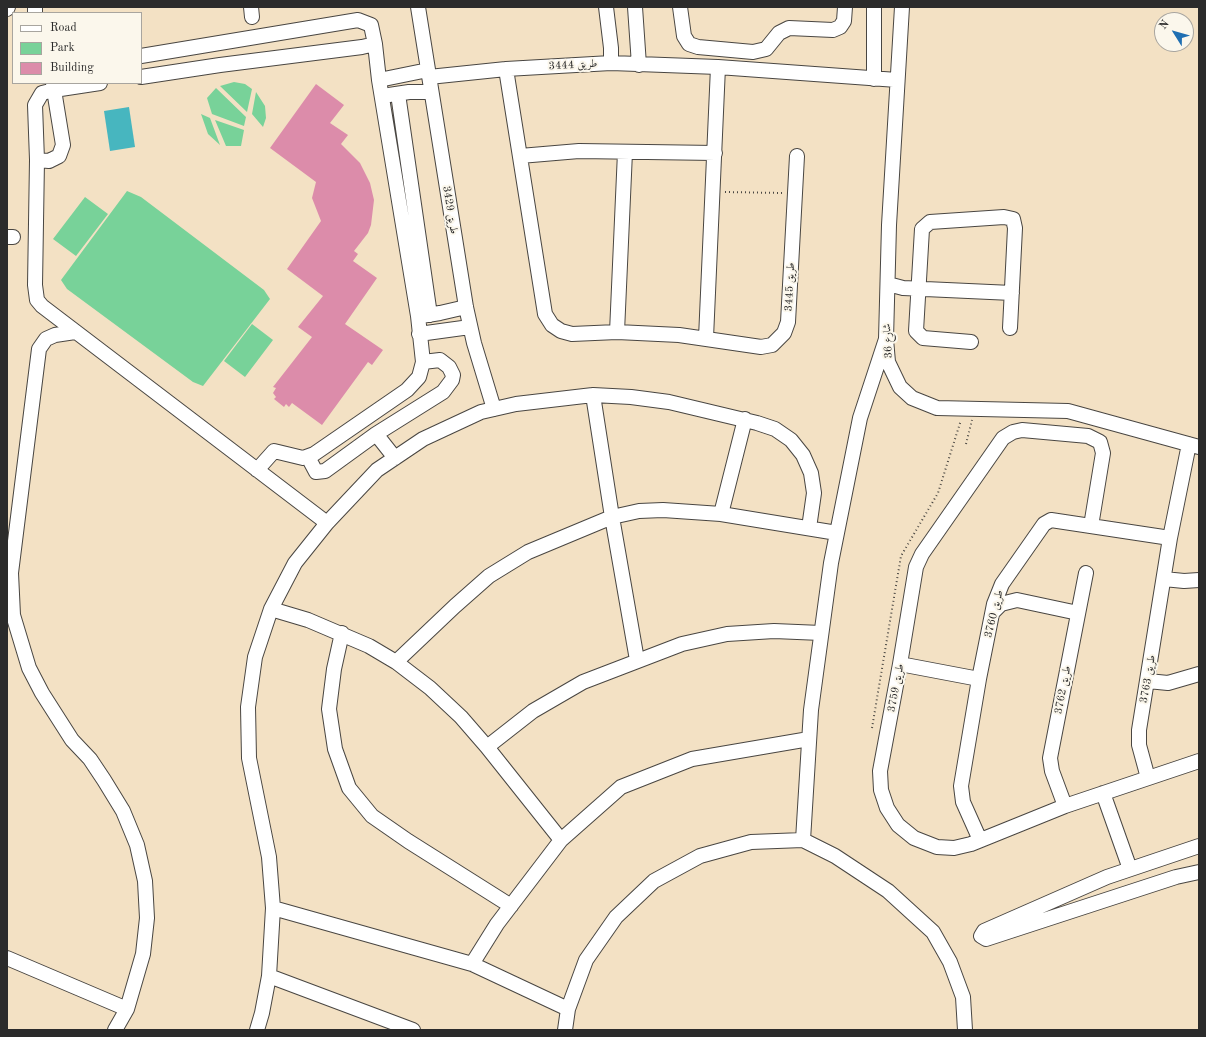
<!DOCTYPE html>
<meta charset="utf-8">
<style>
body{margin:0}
#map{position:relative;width:1206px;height:1037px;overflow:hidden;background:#f3e1c4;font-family:"Old Standard TT",serif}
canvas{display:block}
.frame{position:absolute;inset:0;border:8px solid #2b2b2b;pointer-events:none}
.legend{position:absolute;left:12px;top:12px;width:130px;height:72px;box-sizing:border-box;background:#fbf7ec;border:1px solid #a8a59f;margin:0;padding:5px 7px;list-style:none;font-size:12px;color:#2b2b2b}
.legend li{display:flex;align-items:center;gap:8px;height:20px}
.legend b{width:20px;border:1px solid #a8a59f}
.north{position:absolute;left:1154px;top:12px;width:40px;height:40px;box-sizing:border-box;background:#fbf7ec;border:1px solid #a8a59f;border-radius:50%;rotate:307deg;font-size:11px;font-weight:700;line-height:16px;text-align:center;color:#2b2b2b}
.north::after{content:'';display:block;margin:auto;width:14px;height:18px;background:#1f6fb2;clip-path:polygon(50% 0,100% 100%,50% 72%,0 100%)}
</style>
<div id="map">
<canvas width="1206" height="1037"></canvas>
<div class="frame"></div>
<ul class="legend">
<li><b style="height:5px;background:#fff"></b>Road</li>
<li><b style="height:11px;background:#78d299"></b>Park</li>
<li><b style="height:11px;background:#dc8caa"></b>Building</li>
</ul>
<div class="north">N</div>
</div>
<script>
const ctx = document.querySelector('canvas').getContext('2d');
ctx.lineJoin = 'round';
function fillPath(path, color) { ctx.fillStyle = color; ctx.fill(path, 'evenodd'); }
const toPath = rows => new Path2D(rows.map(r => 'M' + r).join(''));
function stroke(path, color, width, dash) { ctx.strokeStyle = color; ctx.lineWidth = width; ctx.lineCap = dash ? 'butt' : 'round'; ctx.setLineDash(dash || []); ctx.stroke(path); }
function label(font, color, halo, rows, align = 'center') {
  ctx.font = font + ' "Old Standard TT",Amiri,serif'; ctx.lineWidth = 4; ctx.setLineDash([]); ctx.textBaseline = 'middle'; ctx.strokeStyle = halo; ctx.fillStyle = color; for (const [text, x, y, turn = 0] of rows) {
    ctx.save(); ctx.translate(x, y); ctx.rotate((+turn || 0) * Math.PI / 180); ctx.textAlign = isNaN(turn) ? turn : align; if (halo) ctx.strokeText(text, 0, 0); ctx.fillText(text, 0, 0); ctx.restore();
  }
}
const green = toPath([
 [234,82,245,84,252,89,247,112,220,86],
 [216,88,246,117,244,126,212,114,207,98],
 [256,92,265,106,266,118,263,127,252,114],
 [201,114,210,118,220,145,208,134],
 [215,120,244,130,241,146,226,146],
 [127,191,141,197,264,290,270,299,203,386,193,382,67,289,61,280],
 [85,197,108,214,76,256,53,239],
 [252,324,273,340,245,377,224,361]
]);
const water = toPath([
 [129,107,135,147,110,151,104,111]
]);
const building = toPath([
 [316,84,344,105,330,123,348,135,341,144,360,163,370,183,374,200,371,225,368,233,354,251,358,254,353,261,377,278,345,324,383,350,372,365,368,362,322,425,292,403,289,407,286,404,284,407,274,399,276,397,273,393,276,388,273,387,312,337,298,327,323,296,287,269,321,221,312,198,316,182,270,148]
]);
const path = toPath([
 [725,192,782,193],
 [966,444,972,420],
 [872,728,901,556,938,493,961,420]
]);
const minor = toPath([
 [35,7,35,13],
 [251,7,252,17],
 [418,7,466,307,474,343,494,409],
 [606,7,611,48,611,63],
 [635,7,639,65],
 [680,7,684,36,689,44,698,47,753,52,766,49,779,33,789,28,833,30,840,27,844,21,845,7],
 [902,7,889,225,886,339,888,362,900,387,912,398,937,408,1068,411,1199,447],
 [7,9,8,7],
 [141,56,358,20,371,25,375,44],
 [506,69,545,314,552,325,561,331,572,334,617,332,679,335,761,347,772,345,784,333,788,322,797,156],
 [141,77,220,65,362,47,375,44,379,80,418,316,423,362,419,377,407,390,314,454,303,458,274,451,257,470],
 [429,77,506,69,611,63,718,67,897,80],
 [874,79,874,7],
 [379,80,428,70],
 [53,83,54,90,63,145,59,156,49,161,37,160,35,105,42,93,54,90,100,83],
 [398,94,430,315],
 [389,95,409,92,431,92],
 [520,156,579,151,715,153],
 [37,160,35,285,37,300,42,306,327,523],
 [7,237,13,237],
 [888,284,903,288,1012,293],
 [421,316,440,313,466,307],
 [75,332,55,335,46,339,39,349,11,573,13,615,29,668,42,693,72,740,90,759,104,780,123,811,137,845,145,881,147,918,143,954,127,1009,115,1030],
 [617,332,625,152],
 [419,334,470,327],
 [706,338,718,67],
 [886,339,860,418,831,563,811,710,803,840,835,856,888,891,933,932,950,962,963,997,965,1030],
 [971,342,923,338,916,331,922,229,930,222,1004,217,1013,219,1015,228,1010,328],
 [593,395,612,517,637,660],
 [376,434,395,458],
 [308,457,316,472,325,471,376,434,443,392,452,380,453,375,449,367,440,360,423,362],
 [721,514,745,419],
 [1091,526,1103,453,1100,442,1088,436,1022,430,1013,432,1003,438,922,554,916,567,900,664,880,771,881,790,887,808,898,825,914,838,937,847,954,848,971,844,1065,806,1199,761],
 [1164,579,1184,581,1199,580],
 [271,609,308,620,369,646,396,662,430,688,461,717,487,747,561,840],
 [993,612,1001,604,1017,600,1078,613],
 [342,633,334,669,329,709,335,749,349,788,372,816,408,841,511,906],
 [396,662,455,606,489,576,528,552,612,517,639,511,663,510,721,514,837,533],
 [900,664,979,679],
 [1148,681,1168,683,1199,674],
 [487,747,533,711,583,682,682,644,727,634,774,631,821,633],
 [1148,778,1139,745,1139,730,1170,538,1189,444],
 [1103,793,1130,869],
 [1065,806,1052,771,1050,758,1086,573],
 [980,840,963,802,961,786,979,679,994,604,1002,584,1044,524,1051,520,1170,538],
 [1199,846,1107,877,984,931,981,936,986,939,1176,877,1199,872],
 [273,908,472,964,568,1009],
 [7,958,127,1009],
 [472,964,497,924,561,840,621,787,692,759,809,739],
 [269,976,413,1030],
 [257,1030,262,1013,269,976,273,908,269,857,249,758,248,707,255,657,271,609,295,563,327,523,377,470,423,439,481,412,516,404,593,395,631,397,669,402,757,423,775,429,791,440,803,455,811,473,814,493,809,528],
 [565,1030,568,1009,586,960,616,917,654,881,700,856,751,842,803,840]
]);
const streetNames = [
 ["طريق 3444",573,65,-3],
 ["طريق 3429",450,210,81],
 ["طريق 3445",790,287,-87],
 ["شارع 36",888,341,-93],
 ["طريق 3760",994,614,-76],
 ["طريق 3763",1148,679,-80],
 ["طريق 3759",896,688,-79],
 ["طريق 3762",1063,690,-79]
];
fillPath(green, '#78d299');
fillPath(water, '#47b6bf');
fillPath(building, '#dc8caa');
stroke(minor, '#494642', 16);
stroke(path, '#494642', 2, [1, 3]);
stroke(minor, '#fff', 14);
label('11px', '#2b2b2b', '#fbf7ec', streetNames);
</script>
